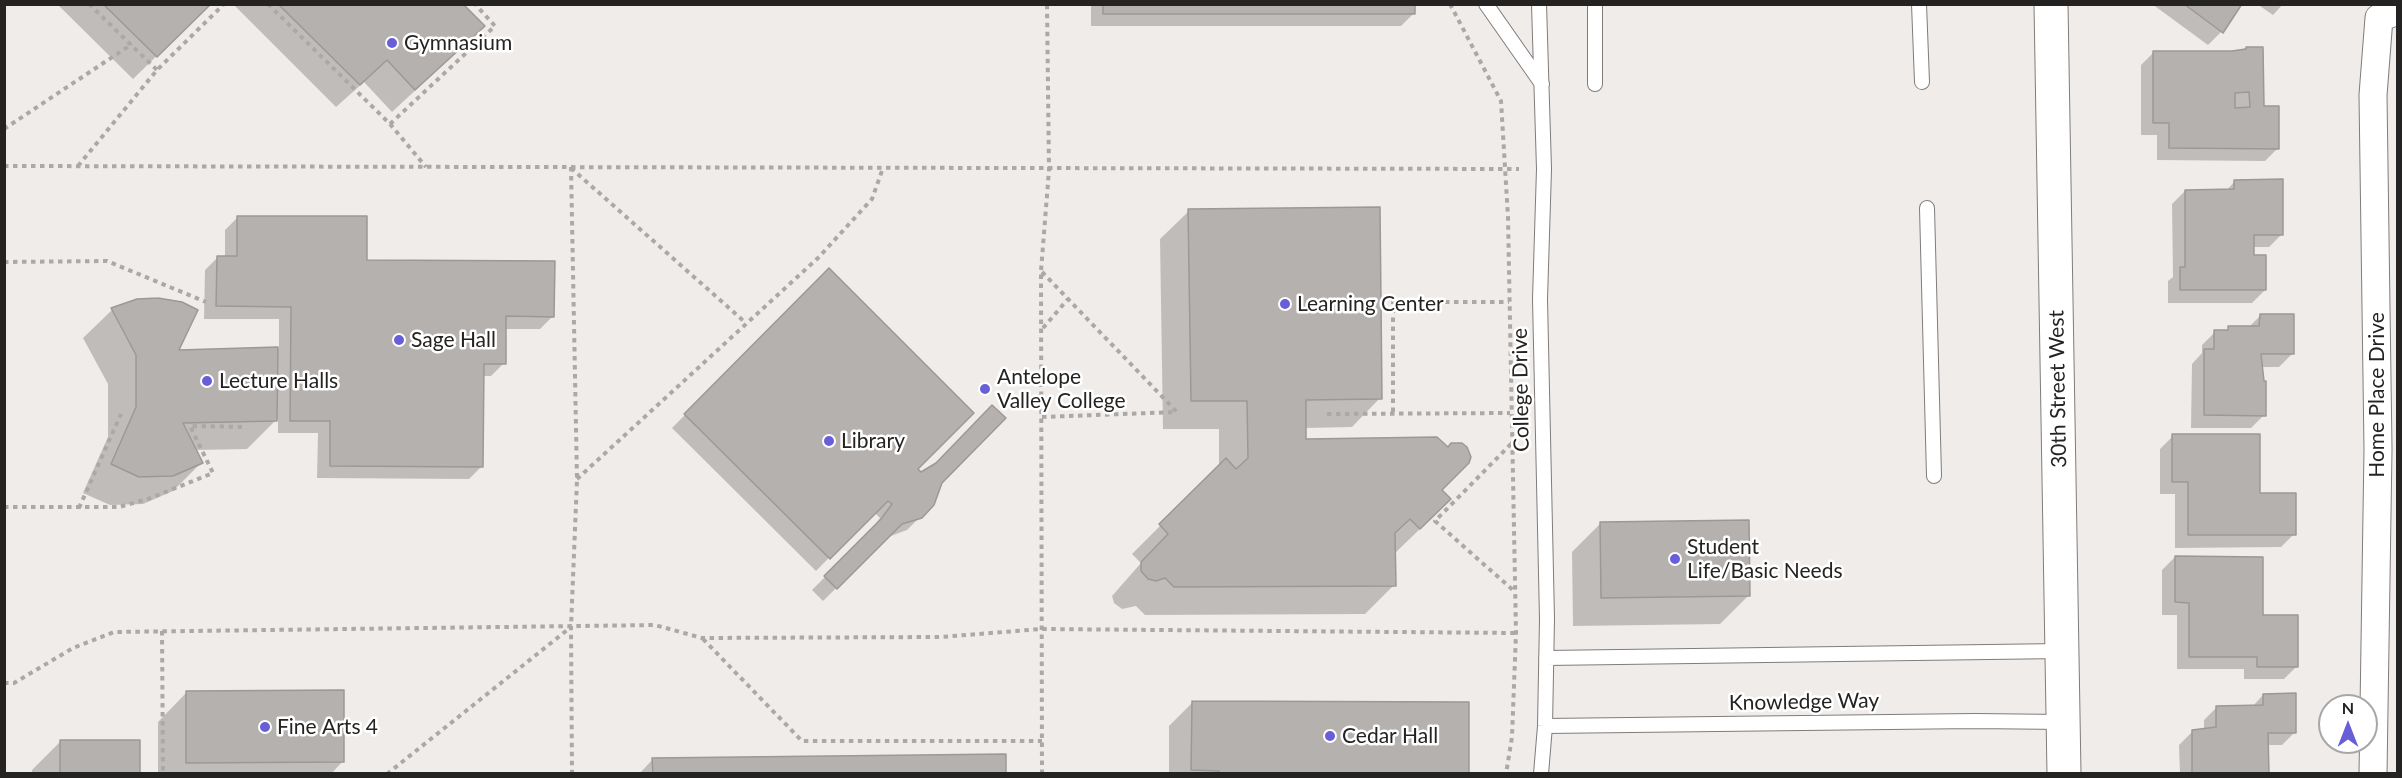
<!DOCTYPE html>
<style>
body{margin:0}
#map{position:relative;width:2402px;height:778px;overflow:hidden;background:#f0ece9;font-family:Lato,sans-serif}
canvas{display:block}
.frame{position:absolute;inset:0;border:6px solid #242322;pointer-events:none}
.north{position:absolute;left:2318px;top:694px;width:60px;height:60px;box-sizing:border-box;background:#fff;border:2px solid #a7a7a7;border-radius:50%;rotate:0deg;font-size:16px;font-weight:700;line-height:24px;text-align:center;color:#242322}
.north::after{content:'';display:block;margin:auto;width:21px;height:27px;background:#685fd8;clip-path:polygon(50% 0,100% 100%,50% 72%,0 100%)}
</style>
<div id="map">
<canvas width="2402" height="778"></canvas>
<div class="frame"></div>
<div class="north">N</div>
</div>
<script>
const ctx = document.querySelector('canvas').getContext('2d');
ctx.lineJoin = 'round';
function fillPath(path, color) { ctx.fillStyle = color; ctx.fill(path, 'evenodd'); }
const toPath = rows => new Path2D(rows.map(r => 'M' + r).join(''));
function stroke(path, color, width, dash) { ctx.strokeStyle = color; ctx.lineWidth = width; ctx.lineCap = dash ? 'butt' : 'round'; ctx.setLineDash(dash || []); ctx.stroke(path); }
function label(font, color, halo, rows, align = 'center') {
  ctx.font = font + ' Lato,sans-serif'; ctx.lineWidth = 5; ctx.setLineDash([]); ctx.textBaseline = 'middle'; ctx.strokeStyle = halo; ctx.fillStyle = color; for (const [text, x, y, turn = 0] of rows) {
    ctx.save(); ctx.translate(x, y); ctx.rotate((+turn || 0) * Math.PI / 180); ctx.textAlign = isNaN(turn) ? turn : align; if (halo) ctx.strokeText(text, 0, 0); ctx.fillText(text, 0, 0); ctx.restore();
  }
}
const shadow = toPath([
 [57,4,210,4,133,79],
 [233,4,461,4,460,49,392,112,364,82,336,107],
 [1091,4,1414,4,1414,13,1401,26,1091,26],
 [2152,4,2240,4,2221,32,2208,45],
 [2257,4,2283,4,2273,15],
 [2246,48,2262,107,2278,148,2265,161,2157,160,2157,135,2141,135,2141,65,2154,52,2232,52],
 [2235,181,2282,234,2269,247,2253,247,2253,256,2265,290,2252,303,2168,303,2168,281,2173,277,2172,204,2185,191,2226,191],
 [1189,211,1380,398,1352,427,1305,428,1305,440,1440,490,1421,528,1394,554,1394,585,1365,614,1145,615,1136,606,1122,609,1114,603,1112,596,1141,563,1132,554,1219,467,1219,429,1163,429,1160,239],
 [238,217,365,261,553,316,540,329,505,329,504,363,491,376,482,376,482,466,469,479,317,478,318,433,278,433,278,418,247,449,195,450,201,463,173,491,143,504,110,505,83,493,108,437,108,384,83,338,112,310,176,352,279,349,279,319,204,319,205,270,218,257,225,257,225,230],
 [829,270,916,469,941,483,933,504,907,530,888,537,823,601,812,590,868,534,880,518,874,512,816,571,672,428],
 [2260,316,2292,354,2279,367,2261,367,2264,415,2251,428,2191,428,2192,364,2202,353,2202,345,2215,332,2225,332,2229,328,2248,328],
 [2173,436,2258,494,2294,534,2281,547,2175,548,2175,494,2160,494,2160,449],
 [1601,523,1749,595,1720,624,1573,626,1572,552],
 [2175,557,2261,616,2297,666,2284,679,2244,679,2244,669,2177,669,2177,615,2162,615,2162,570],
 [186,693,343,761,331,774,158,774,158,722],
 [2263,695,2295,732,2282,745,2267,745,2267,774,2180,774,2179,745,2192,732,2204,730,2204,720,2217,707,2252,707],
 [1192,703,1467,774,1169,774,1169,726],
 [60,742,138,774,32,774,32,770],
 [653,759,1004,774,639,774]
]);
const building = toPath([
 [103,4,211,4,157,57,103,4],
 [278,4,463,4,485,26,415,90,387,60,360,85,278,4],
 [1103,4,1415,4,1415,14,1103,14,1103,4],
 [2184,4,2242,4,2223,33,2184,4],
 [2246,47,2263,47,2264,106,2279,106,2279,149,2169,148,2169,123,2153,123,2153,51,2232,51,2246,49,2246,47],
 [2249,92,2250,107,2235,108,2235,93,2249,92],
 [2283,179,2283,235,2254,235,2254,255,2266,255,2266,290,2180,290,2180,267,2185,267,2185,190,2234,189,2234,180,2283,179],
 [1380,207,1382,399,1306,400,1306,439,1437,437,1448,447,1451,443,1462,443,1467,447,1471,457,1469,463,1442,490,1451,499,1420,529,1410,519,1395,533,1396,586,1174,587,1165,578,1156,581,1148,579,1141,571,1141,562,1168,534,1159,524,1226,458,1236,469,1248,458,1247,401,1191,401,1188,209,1380,207],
 [237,216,367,216,367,260,555,261,554,317,506,316,506,364,484,364,483,467,330,466,330,421,290,421,291,307,216,306,217,256,237,256,237,216],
 [829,268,974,413,918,469,921,472,936,463,992,405,1006,418,942,483,934,505,922,518,902,524,837,589,824,576,881,519,892,504,888,501,830,559,684,414,829,268],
 [158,298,182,302,198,310,179,350,278,347,277,421,183,423,203,463,173,476,139,477,111,464,136,407,136,355,111,308,137,299,158,298],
 [2260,314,2294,314,2294,354,2261,354,2264,381,2266,381,2266,416,2204,415,2204,349,2214,349,2214,330,2228,330,2228,326,2259,326,2260,314],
 [2172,434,2260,434,2260,493,2296,493,2296,535,2188,535,2188,482,2172,482,2172,434],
 [1749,520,1750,596,1601,598,1600,522,1749,520],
 [2175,556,2263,557,2263,615,2298,615,2298,667,2257,667,2257,657,2189,657,2189,603,2175,602,2175,556],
 [344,690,344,762,186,763,186,691,344,690],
 [2296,693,2296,733,2268,733,2269,774,2192,774,2192,730,2216,727,2216,706,2263,705,2263,694,2296,693],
 [1192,701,1469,702,1469,774,1219,774,1219,771,1191,770,1192,701],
 [60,740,140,740,140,774,60,774,60,740],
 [1006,754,1006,774,653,774,652,758,1006,754]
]);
const path = toPath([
 [89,4,157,70],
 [268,4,390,124,426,167],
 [1450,4,1501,101,1508,217,1516,633,1512,737,1506,774],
 [390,124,495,26,475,4],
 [4,129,132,44],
 [4,166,1519,169],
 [78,166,157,70,224,4],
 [571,167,577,480,571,627,572,774],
 [571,168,746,323],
 [4,262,107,261,206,302],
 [1042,272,1177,412],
 [1043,328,1068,299],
 [1393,412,1393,302,1509,302],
 [1327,414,1510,413],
 [1042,417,1177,412],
 [1511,444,1435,521,1514,591],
 [577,479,818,258,872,199,883,168],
 [4,507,119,507,148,499,213,473,190,426,246,427],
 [79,508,121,414],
 [162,631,163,774],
 [703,639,802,741,1042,741],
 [4,683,14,683,73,648,114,632,655,625,702,638,941,637,1041,629,1516,633],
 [387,774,571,627],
 [1042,774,1041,271,1049,170,1047,4]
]);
const lane = toPath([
 [1486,4,1542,84],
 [1539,4,1544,169,1540,299,1547,619,1545,726,1541,774],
 [1595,4,1595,84],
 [1919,4,1922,82],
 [1927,208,1934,476],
 [1546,658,2062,651],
 [1545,726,1975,721,2063,722]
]);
const street = toPath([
 [2373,774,2378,449,2373,95,2379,18,2398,11]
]);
const primary = toPath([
 [2051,4,2064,774]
]);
const markers = [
 [392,43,6,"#685fd8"],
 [1285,304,6,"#685fd8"],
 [399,340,6,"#685fd8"],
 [207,381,6,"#685fd8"],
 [985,389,6,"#685fd8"],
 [829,441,6,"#685fd8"],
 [1675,559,6,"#685fd8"],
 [265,727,6,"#685fd8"],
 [1330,736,6,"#685fd8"]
];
const poiNames = [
 ["Gymnasium",404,43],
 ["Learning Center",1297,304],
 ["Sage Hall",411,340],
 ["Antelope",997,377],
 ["Valley College",997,401],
 ["Lecture Halls",219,381],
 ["Library",841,441],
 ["Student",1687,547],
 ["Life/Basic Needs",1687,571],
 ["Fine Arts 4",277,727],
 ["Cedar Hall",1342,736]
];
const streetNames = [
 ["30th Street West",2058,389,-91],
 ["College Drive",1521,390,-91],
 ["Home Place Drive",2377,395,-90],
 ["Knowledge Way",1804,702,-1]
];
fillPath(shadow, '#0003');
fillPath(building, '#b5b1af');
stroke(building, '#9c9896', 1.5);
stroke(lane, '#807c7a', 16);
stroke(street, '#807c7a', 29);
stroke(primary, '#807c7a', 35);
stroke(path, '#aba8a6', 4, [4.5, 4.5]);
stroke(lane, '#fff', 14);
stroke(street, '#fff', 27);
stroke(primary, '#fff', 33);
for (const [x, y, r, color] of markers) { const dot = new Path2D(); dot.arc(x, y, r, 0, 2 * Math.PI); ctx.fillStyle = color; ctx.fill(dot); stroke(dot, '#fff', 2); }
label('21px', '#242322', '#fff', poiNames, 'left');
label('21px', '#242322', '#fff', streetNames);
</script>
